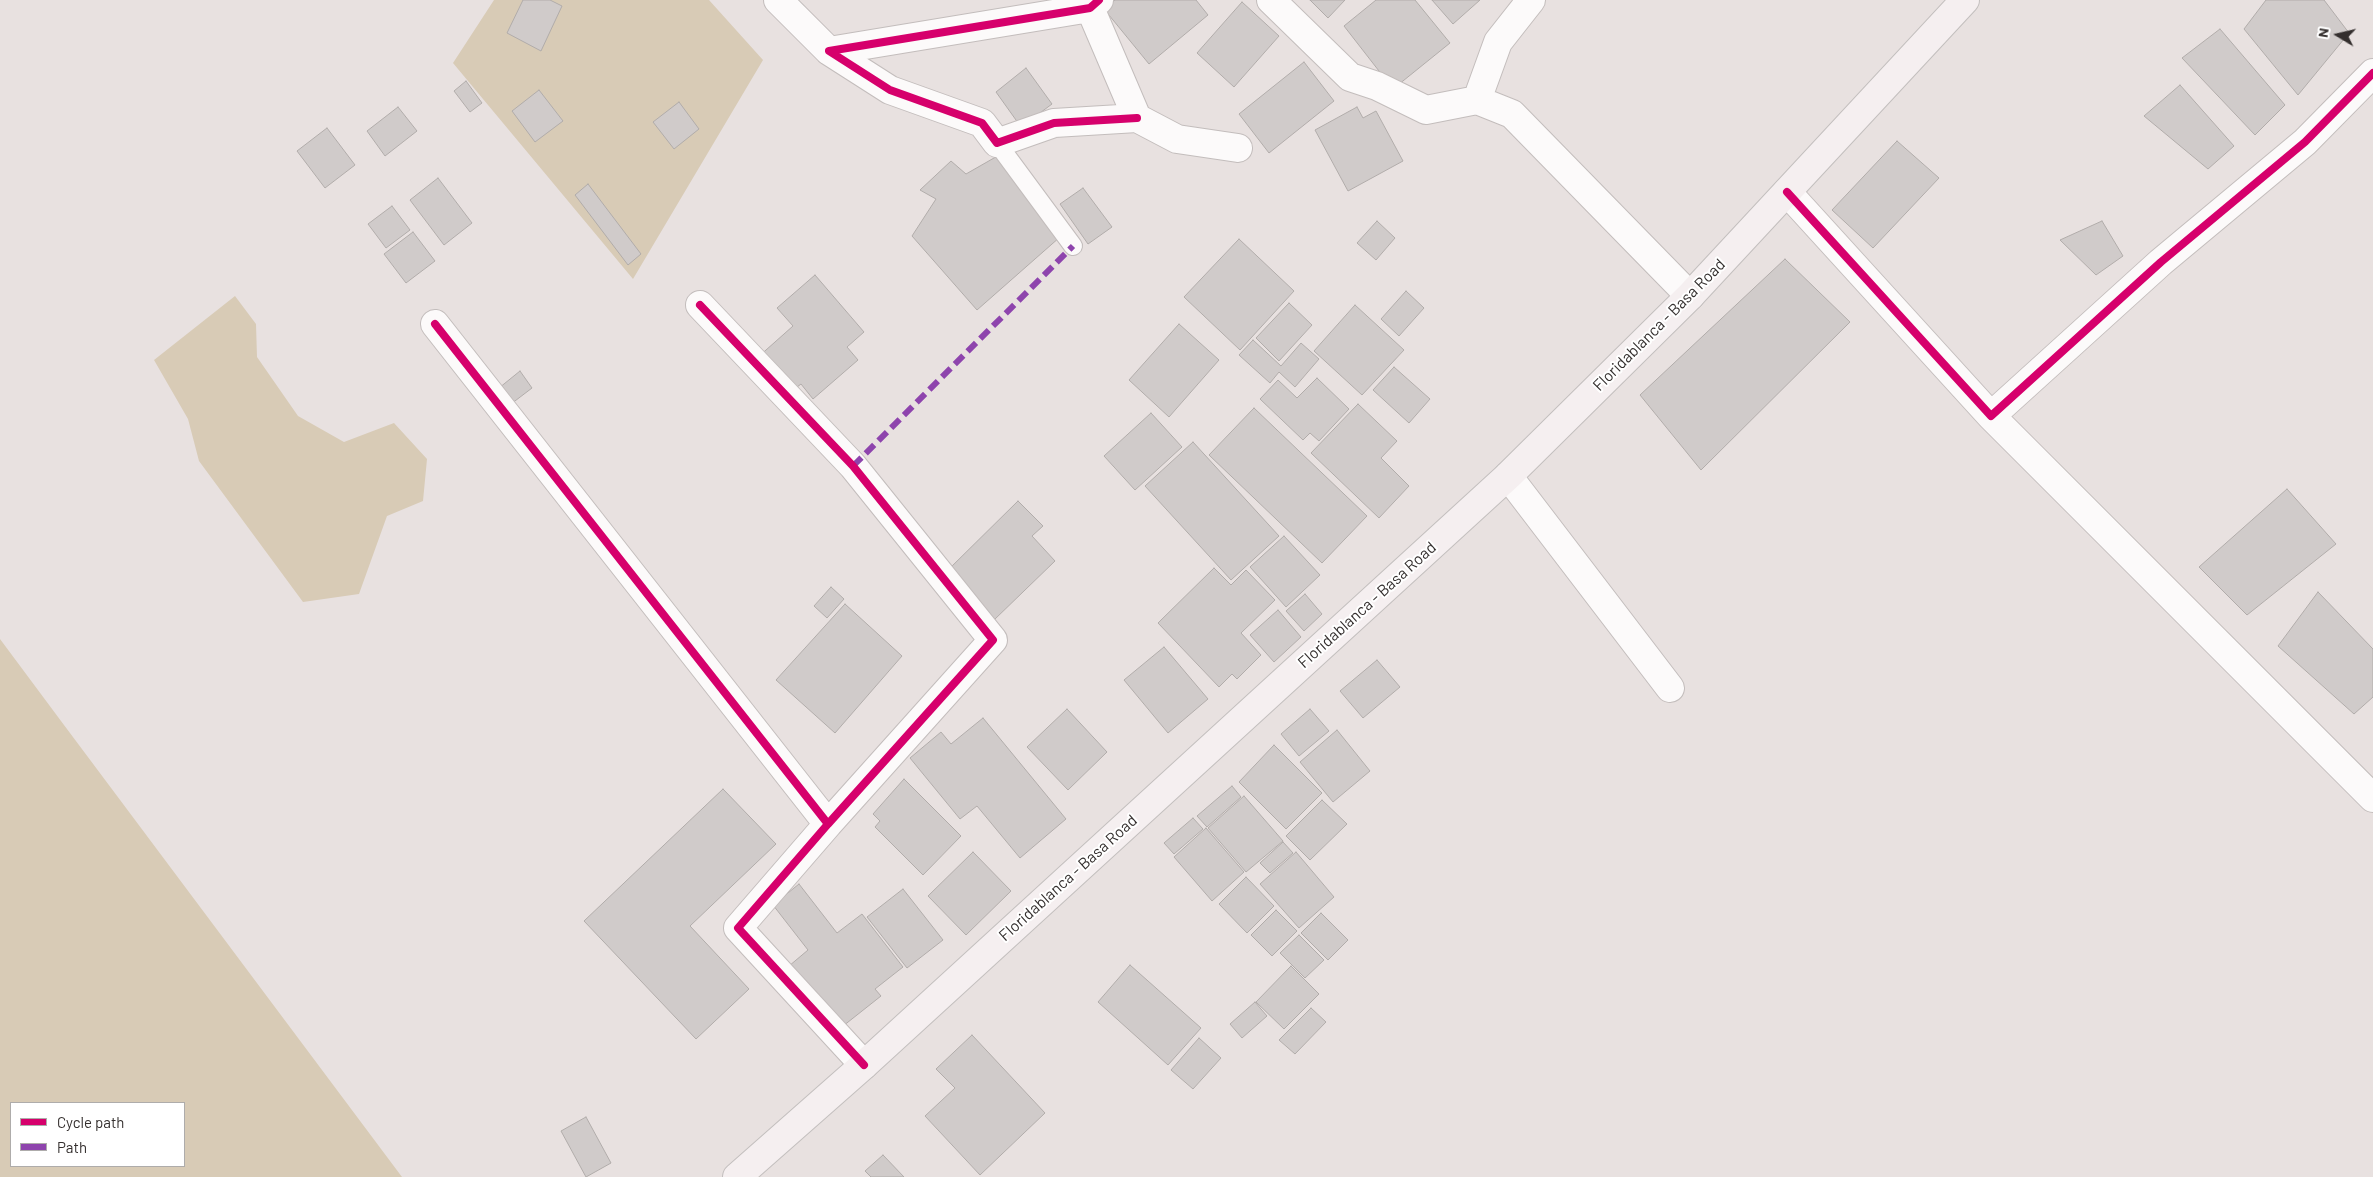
<!DOCTYPE html>
<style>
body{margin:0}
#map{position:relative;width:2373px;height:1177px;overflow:hidden;background:#e8e1e0;font-family:Barlow,sans-serif}
canvas{display:block}
.legend{position:absolute;left:10px;top:1102px;width:175px;height:65px;box-sizing:border-box;background:#fff;border:1px solid #aeacab;margin:0;padding:6px 9px;list-style:none;font-size:15px;color:#342f2e}
.legend li{display:flex;align-items:center;gap:10px;height:25px}
.legend b{width:25px;border:1px solid #aeacab}
.north{position:absolute;left:2313px;top:10px;width:50px;height:50px;-webkit-text-stroke:4px #fff;paint-order:stroke;rotate:279deg;font-size:14px;font-weight:700;line-height:20px;text-align:center;color:#342f2e}
.north::after{content:'';display:block;margin:auto;width:18px;height:22px;background:#342f2e;clip-path:polygon(50% 0,100% 100%,50% 72%,0 100%)}
</style>
<div id="map">
<canvas width="2373" height="1177"></canvas>
<ul class="legend">
<li><b style="height:6px;background:#d6006c"></b>Cycle path</li>
<li><b style="height:6px;background:#8e44ad"></b>Path</li>
</ul>
<div class="north">N</div>
</div>
<script>
const ctx = document.querySelector('canvas').getContext('2d');
ctx.lineJoin = 'round';
function fillPath(path, color) { ctx.fillStyle = color; ctx.fill(path, 'evenodd'); }
const toPath = rows => new Path2D(rows.map(r => 'M' + r).join(''));
function stroke(path, color, width, dash) { ctx.strokeStyle = color; ctx.lineWidth = width; ctx.lineCap = dash ? 'butt' : 'round'; ctx.setLineDash(dash || []); ctx.stroke(path); }
function label(font, color, halo, rows, align = 'center') {
  ctx.font = font + ' Barlow,sans-serif'; ctx.lineWidth = 4; ctx.setLineDash([]); ctx.textBaseline = 'middle'; ctx.strokeStyle = halo; ctx.fillStyle = color; for (const [text, x, y, turn = 0] of rows) {
    ctx.save(); ctx.translate(x, y); ctx.rotate((+turn || 0) * Math.PI / 180); ctx.textAlign = isNaN(turn) ? turn : align; if (halo) ctx.strokeText(text, 0, 0); ctx.fillText(text, 0, 0); ctx.restore();
  }
}
const green = toPath([
 [494,0,709,0,763,60,633,279,453,63],
 [235,296,256,324,257,357,298,416,344,442,394,423,427,459,423,501,387,516,359,594,303,602,199,461,188,419,154,360],
 [0,639,61,721,402,1177,0,1177],
 [11,1103,184,1103,184,1166,11,1166]
]);
const building = toPath([
 [523,0,550,0,562,6,541,51,507,33,523,0],
 [1115,0,1196,0,1208,15,1149,64,1104,9,1115,0],
 [1310,0,1345,0,1328,18,1310,0],
 [1376,0,1415,0,1450,43,1393,89,1344,26,1376,0],
 [1432,0,1480,0,1453,24,1432,0],
 [2266,0,2324,0,2349,33,2298,95,2244,29,2266,0],
 [1242,2,1279,36,1234,87,1197,53,1242,2],
 [2220,29,2285,105,2255,135,2182,58,2220,29],
 [1304,62,1334,101,1269,153,1239,114,1304,62],
 [1026,68,1052,104,1021,127,996,92,1026,68],
 [466,81,482,103,470,112,454,91,466,81],
 [2180,85,2234,146,2208,169,2144,116,2180,85],
 [539,90,563,121,535,142,512,111,539,90],
 [679,102,699,129,674,149,653,122,679,102],
 [398,107,417,131,385,156,367,131,398,107],
 [1357,107,1363,118,1376,111,1403,161,1348,191,1315,130,1357,107],
 [327,128,355,165,325,188,297,151,327,128],
 [1897,141,1939,178,1873,248,1832,210,1897,141],
 [1001,154,1060,237,977,310,912,236,936,199,920,190,951,161,966,174,1001,154],
 [438,178,472,223,444,245,410,200,438,178],
 [588,184,641,254,628,265,575,195,588,184],
 [1083,188,1112,227,1088,244,1060,204,1083,188],
 [392,206,410,230,386,248,368,224,392,206],
 [1377,221,1395,238,1376,260,1357,243,1377,221],
 [2102,221,2123,256,2096,275,2060,240,2102,221],
 [413,232,435,261,406,283,384,254,413,232],
 [1239,239,1294,291,1240,350,1184,297,1239,239],
 [1785,259,1850,322,1701,470,1640,395,1785,259],
 [815,275,864,332,847,347,858,360,813,399,801,384,788,394,757,358,793,326,777,308,815,275],
 [1406,291,1424,308,1399,336,1381,319,1406,291],
 [1289,303,1312,325,1279,361,1256,338,1289,303],
 [1355,305,1404,350,1362,395,1314,351,1355,305],
 [1179,324,1219,360,1169,417,1129,380,1179,324],
 [1253,340,1281,366,1301,343,1319,359,1295,387,1279,372,1270,383,1239,355,1253,340],
 [1394,367,1430,399,1409,423,1373,390,1394,367],
 [520,371,532,388,511,404,499,388,520,371],
 [1317,378,1349,409,1319,441,1310,433,1303,440,1260,399,1278,380,1297,398,1317,378],
 [1358,404,1397,441,1381,458,1409,486,1379,518,1311,453,1358,404],
 [1254,408,1367,516,1322,563,1209,455,1254,408],
 [1151,413,1182,447,1135,490,1104,456,1151,413],
 [1193,442,1279,536,1231,580,1145,486,1193,442],
 [2287,489,2336,544,2247,615,2199,567,2287,489],
 [1018,501,1043,526,1032,536,1055,561,994,620,947,571,1018,501],
 [1284,536,1320,575,1286,607,1250,567,1284,536],
 [1214,568,1231,585,1246,570,1275,600,1241,633,1261,655,1237,679,1232,674,1219,687,1158,623,1214,568],
 [831,587,844,599,827,618,814,606,831,587],
 [2318,592,2373,649,2373,697,2354,714,2278,646,2318,592],
 [1305,594,1322,614,1304,631,1286,611,1305,594],
 [845,604,902,656,835,733,776,680,845,604],
 [1278,610,1301,637,1274,662,1250,635,1278,610],
 [1164,647,1208,699,1168,733,1124,680,1164,647],
 [1377,660,1400,687,1363,718,1340,691,1377,660],
 [1067,709,1107,752,1068,790,1027,747,1067,709],
 [1310,709,1329,731,1299,756,1281,734,1310,709],
 [983,718,1066,819,1020,858,977,806,960,819,910,758,941,732,951,744,983,718],
 [1337,730,1370,771,1333,802,1300,762,1337,730],
 [1274,745,1322,793,1286,829,1239,782,1274,745],
 [904,779,961,836,923,875,875,827,880,821,873,814,904,779],
 [1232,786,1241,797,1207,827,1197,816,1232,786],
 [723,789,776,844,690,926,749,989,696,1039,584,921,723,789],
 [1244,796,1283,841,1246,872,1208,828,1244,796],
 [1322,800,1347,824,1310,860,1286,836,1322,800],
 [1193,818,1203,829,1174,854,1164,843,1193,818],
 [1206,828,1244,872,1212,901,1174,857,1206,828],
 [1283,842,1293,853,1270,873,1260,863,1283,842],
 [973,852,1011,891,966,935,928,896,973,852],
 [1296,852,1334,897,1299,928,1260,884,1296,852],
 [1246,877,1274,906,1247,933,1219,904,1246,877],
 [799,884,837,933,862,914,903,967,875,989,881,996,838,1030,789,966,808,950,773,905,799,884],
 [903,889,943,940,907,968,867,917,903,889],
 [1276,910,1297,931,1272,956,1251,935,1276,910],
 [1321,913,1348,940,1328,960,1301,933,1321,913],
 [1299,935,1324,960,1305,978,1280,953,1299,935],
 [1130,965,1201,1028,1168,1065,1098,1002,1130,965],
 [1291,966,1319,994,1284,1029,1256,1002,1291,966],
 [1255,1002,1267,1016,1242,1038,1230,1024,1255,1002],
 [1311,1008,1326,1022,1295,1054,1279,1040,1311,1008],
 [972,1035,1045,1113,980,1175,925,1116,955,1088,936,1069,972,1035],
 [1199,1038,1221,1058,1193,1089,1171,1070,1199,1038],
 [586,1117,611,1163,586,1177,561,1131,586,1117],
 [883,1155,904,1177,871,1177,865,1171,883,1155]
]);
const service = toPath([
 [997,143,1073,246]
]);
const minor = toPath([
 [778,0,829,51],
 [1099,0,1090,8,829,51,890,90,982,123,997,143,1054,123,1137,118],
 [1271,0,1350,77,1377,86,1426,110,1477,100,1512,114,1690,296],
 [1090,8,1137,118,1177,139,1238,148],
 [1477,100,1498,42,1531,0],
 [1787,192,1991,416,2161,262,2305,142,2373,73],
 [700,305,853,466,993,640,828,824],
 [435,324,828,824,738,928,864,1065],
 [1991,416,2373,798],
 [1508,476,1670,688]
]);
const primary = toPath([
 [737,1177,864,1065,1508,476,1690,296,1965,0]
]);
const quiet = toPath([
 [853,466,1073,246]
]);
const cycleway = toPath([
 [1099,0,1090,8,829,51,890,90,982,123,997,143,1054,123,1137,118],
 [1787,192,1991,416,2161,262,2305,142,2373,73],
 [700,305,853,466,993,640,828,824],
 [435,324,828,824,738,928,864,1065]
]);
const streetNames = [
 ["Floridablanca - Basa Road",1659,325,-45],
 ["Floridablanca - Basa Road",1367,605,-42],
 ["Floridablanca - Basa Road",1068,878,-42]
];
fillPath(green, '#d8cbb6');
fillPath(building, '#d0cbca');
stroke(building, '#b1acaa', 1);
stroke(service, '#c3bdbc', 20);
stroke(minor, '#c3bdbc', 30);
stroke(primary, '#c3bfbe', 30);
stroke(service, '#fcfafa', 18);
stroke(minor, '#fcfafa', 28);
stroke(primary, '#f5eff0', 28);
stroke(quiet, '#8e44ad', 6, [12, 6]);
stroke(cycleway, '#d6006c', 8);
label('16px', '#342f2e', '#fff', streetNames);
</script>
